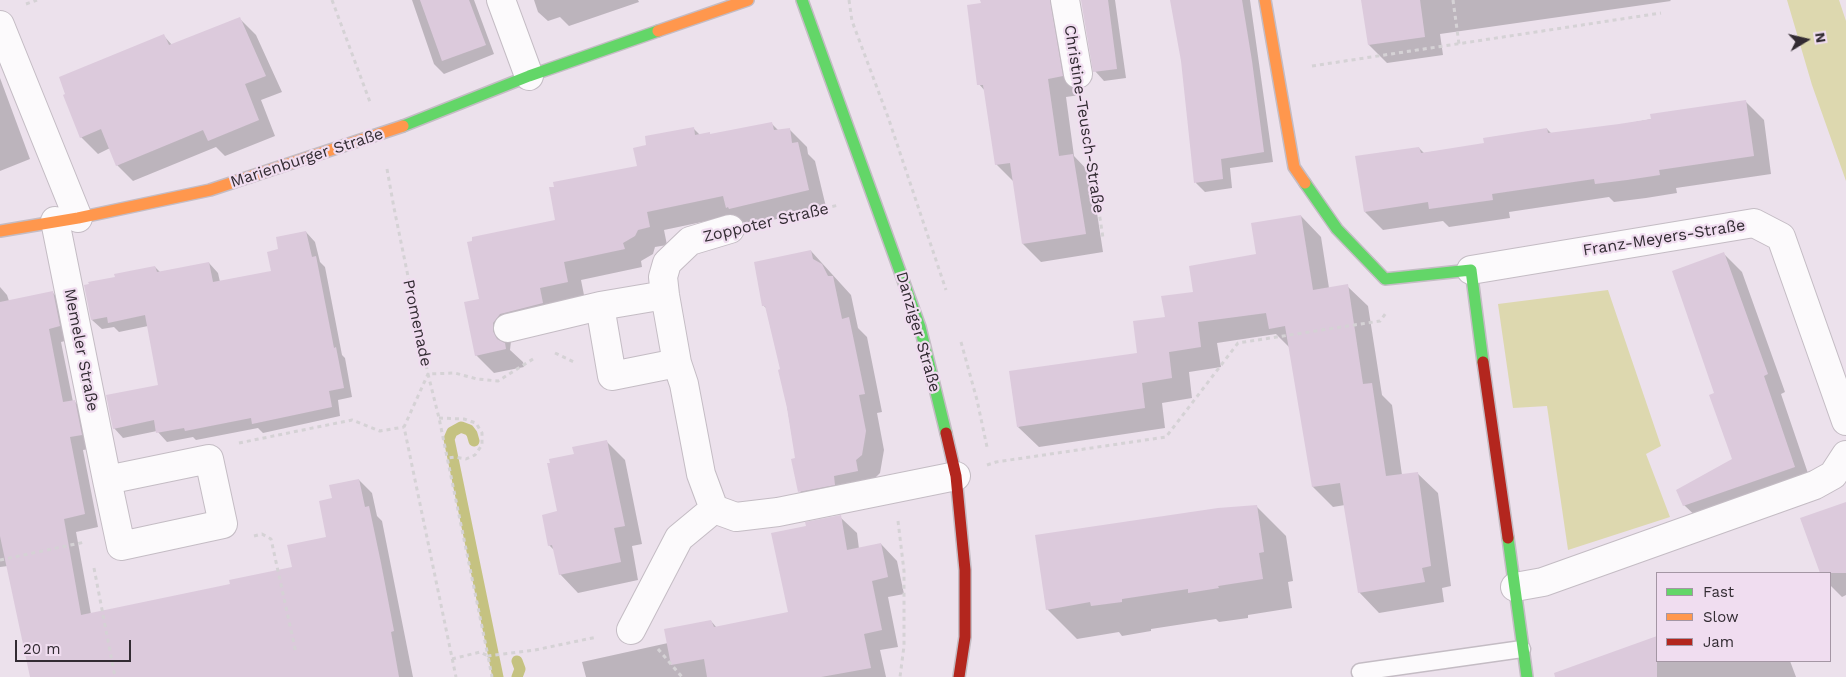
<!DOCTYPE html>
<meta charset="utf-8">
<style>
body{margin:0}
#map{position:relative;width:1846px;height:677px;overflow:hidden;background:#ece1ec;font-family:"Work Sans",sans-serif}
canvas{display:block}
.legend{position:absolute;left:1656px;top:572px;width:175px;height:90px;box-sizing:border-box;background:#f0ddf0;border:1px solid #a496a4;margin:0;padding:6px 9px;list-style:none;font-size:15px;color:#322b32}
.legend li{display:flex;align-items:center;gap:10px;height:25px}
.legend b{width:25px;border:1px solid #a496a4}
.north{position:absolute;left:1781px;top:15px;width:50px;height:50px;-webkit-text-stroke:4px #f0ddf0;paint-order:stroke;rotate:81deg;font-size:14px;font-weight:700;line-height:20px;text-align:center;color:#322b32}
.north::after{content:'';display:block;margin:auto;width:18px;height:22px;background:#322b32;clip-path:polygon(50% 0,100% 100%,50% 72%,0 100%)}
.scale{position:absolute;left:15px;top:640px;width:116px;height:22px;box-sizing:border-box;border:2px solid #322b32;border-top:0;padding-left:6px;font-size:15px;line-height:18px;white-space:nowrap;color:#322b32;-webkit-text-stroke:4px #f0ddf0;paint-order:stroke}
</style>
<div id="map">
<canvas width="1846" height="677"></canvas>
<ul class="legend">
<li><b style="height:6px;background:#63d668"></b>Fast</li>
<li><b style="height:6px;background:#ff974d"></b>Slow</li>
<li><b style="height:6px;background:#b3261e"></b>Jam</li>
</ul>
<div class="north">N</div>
<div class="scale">20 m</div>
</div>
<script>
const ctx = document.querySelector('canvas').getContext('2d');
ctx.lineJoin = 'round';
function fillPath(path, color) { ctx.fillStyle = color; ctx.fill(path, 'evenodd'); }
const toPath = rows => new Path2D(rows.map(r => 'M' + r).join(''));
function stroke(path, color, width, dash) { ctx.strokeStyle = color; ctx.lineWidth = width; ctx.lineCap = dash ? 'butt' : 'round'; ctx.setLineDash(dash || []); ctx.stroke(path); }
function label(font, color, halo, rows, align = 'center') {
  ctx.font = font + ' "Work Sans",sans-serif'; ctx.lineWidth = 4.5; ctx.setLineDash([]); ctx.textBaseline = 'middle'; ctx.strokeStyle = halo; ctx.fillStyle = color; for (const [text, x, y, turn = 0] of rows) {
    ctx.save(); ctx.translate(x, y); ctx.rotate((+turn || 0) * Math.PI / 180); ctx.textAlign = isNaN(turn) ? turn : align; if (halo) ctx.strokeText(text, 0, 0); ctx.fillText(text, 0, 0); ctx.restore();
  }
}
const green = toPath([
 [1787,0,1839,0,1846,21,1846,181,1812,85],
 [1608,290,1661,446,1646,454,1670,517,1568,550,1547,406,1513,408,1498,304]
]);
const shadow = toPath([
 [412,0,474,0,494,54,444,74,434,64],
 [534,0,638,0,639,2,569,26,560,17,548,21,538,12],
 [982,0,1055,0,1067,22,1080,95,1066,97,1074,156,1091,174,1103,252,1041,262,1023,244,1014,182,996,164,985,91,979,84],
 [1082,0,1115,0,1126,78,1104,81,1095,71],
 [1172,0,1250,0,1273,162,1230,168,1232,188,1205,192,1196,183,1182,61],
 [1363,0,1670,0,1671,1,1440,34,1443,55,1387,63,1369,45],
 [239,18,256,35,282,92,261,100,275,136,225,156,216,147,133,181,117,165,110,148,98,154,81,137,164,36,172,45],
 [0,78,30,159,0,171],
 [1745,101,1764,120,1771,174,1676,188,1677,193,1646,198,1614,202,1609,197,1509,212,1510,218,1449,227,1443,221,1383,230,1365,212,1419,148,1424,153,1486,144,1547,129,1552,134,1620,125],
 [772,124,779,131,789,129,807,147,808,154,815,161,826,207,748,226,735,215,664,230,667,245,655,247,653,254,641,261,642,267,581,280,585,300,511,341,510,350,523,362,524,367,494,373,476,355,481,300,557,221,639,167,648,146,694,129,700,135,709,133,711,135],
 [1301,216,1321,237,1329,288,1347,286,1368,306,1382,395,1392,405,1402,475,1417,473,1438,493,1451,586,1442,588,1444,602,1379,613,1359,592,1345,505,1333,507,1313,487,1290,348,1276,334,1217,343,1221,367,1189,372,1192,398,1162,403,1165,428,1039,447,1018,427,1138,354,1166,318,1194,293,1258,255],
 [306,232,315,242,320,262,325,267,342,355,345,358,352,397,338,400,340,416,263,433,258,428,196,440,193,437,167,442,157,431,123,438,114,428,160,386,148,326,119,332,114,327,102,329,92,320,116,278,155,267,160,272,209,263,218,273,220,282,273,272,280,250],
 [811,251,851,295,858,328,867,337,882,412,877,413,884,450,880,473,874,479,876,489,818,510,800,491,796,459,781,370,767,309,763,305],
 [1724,254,1742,272,1785,392,1781,394,1812,485,1703,523,1684,505,1734,460,1716,394],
 [0,287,7,295,9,301,53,293,66,306,73,339,61,342,73,402,75,402,88,415,94,448,83,450,98,527,76,532,91,614,232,585,294,568,327,538,333,499,359,480,372,493,377,516,382,521,413,677,31,677,8,566,0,567],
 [606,441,625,460,642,544,632,546,638,580,578,593,560,574,554,550,549,545,575,455],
 [1846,503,1846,595,1842,597,1830,585,1830,573,1821,573,1801,519],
 [1256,506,1286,536,1293,581,1288,582,1292,608,1248,615,1248,618,1219,622,1216,619,1151,629,1151,631,1122,636,1119,632,1077,639,1047,609],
 [840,517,857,533,859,549,881,544,897,561,904,594,888,597,898,647,880,650,886,677,586,677,582,662,668,643,711,621,717,628,789,613,807,527],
 [1657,637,1657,661,1790,661,1796,677,1582,677,1578,666]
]);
const stream = toPath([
 [474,441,472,434,469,430,461,427,452,432,449,439,498,677],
 [517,677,520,669,517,661]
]);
const building = toPath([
 [420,0,469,0,486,45,442,61],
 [980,0,1050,0,1063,76,1048,79,1059,156,1073,154,1086,234,1022,244,1010,163,995,165,983,85,977,85,967,5,981,3],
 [1081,0,1108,0,1117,69,1093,72],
 [1170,0,1242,0,1252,61,1264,152,1221,159,1223,179,1194,183,1181,61],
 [1361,0,1420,0,1425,37,1368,45],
 [240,17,266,76,245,84,259,120,208,141,203,130,116,166,101,129,80,138,63,95,65,94,59,77,164,34,169,45],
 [1746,100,1754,156,1659,170,1660,175,1627,180,1595,184,1594,179,1492,194,1493,200,1429,209,1428,202,1364,212,1355,156,1419,147,1421,153,1484,143,1483,138,1547,128,1548,133,1619,124,1651,119,1650,114],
 [772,122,774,130,790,128,792,143,798,142,809,190,729,209,728,207,726,208,723,196,647,212,650,227,638,230,635,236,623,243,625,249,564,262,568,282,540,288,543,303,500,314,493,323,493,331,497,339,505,343,506,349,475,356,464,302,479,299,467,242,472,241,472,237,555,220,549,187,554,187,553,182,637,166,633,148,646,145,645,136,694,127,695,135,710,132,710,134],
 [1301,215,1313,290,1348,284,1363,384,1372,383,1386,476,1418,472,1431,566,1422,568,1425,582,1358,593,1340,483,1312,487,1285,326,1269,329,1266,313,1198,322,1201,347,1169,352,1172,378,1142,383,1145,408,1017,427,1009,371,1137,353,1133,321,1165,317,1161,296,1193,292,1189,266,1256,254,1251,223],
 [306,231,312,257,316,256,334,348,336,347,344,388,329,391,332,407,252,424,251,418,185,431,184,428,156,433,154,420,113,429,106,395,158,385,145,315,108,323,107,317,91,320,84,285,89,284,88,282,115,277,114,274,155,266,157,272,209,262,213,282,271,271,267,252,278,249,276,237],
 [811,250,813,259,822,264,828,276,833,276,842,319,849,317,865,394,859,395,866,431,862,455,856,460,858,471,834,476,835,485,798,492,791,459,795,458,787,408,778,370,780,369,765,306,762,306,754,262],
 [1724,252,1768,374,1764,376,1795,467,1683,506,1676,490,1732,459,1709,395,1714,393,1672,271],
 [53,291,60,326,49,329,63,402,75,400,82,435,70,437,85,514,64,519,81,615,230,584,229,580,292,567,287,545,326,537,319,501,332,498,329,485,359,479,365,507,369,506,381,563,394,631,391,632,399,677,30,677,0,536,0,302],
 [607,440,625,526,614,528,621,562,559,575,552,545,548,546,542,515,557,511,547,463,550,463,549,459,574,454,572,447],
 [1846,502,1846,573,1820,573,1800,518],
 [1257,505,1264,552,1259,553,1263,579,1218,586,1219,588,1188,593,1188,589,1122,599,1122,602,1091,606,1090,602,1046,610,1035,535,1218,508],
 [841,515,847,550,881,543,888,577,872,581,882,630,864,634,871,668,821,677,707,677,704,659,671,665,664,629,711,620,714,627,788,612,771,533,806,526,805,522],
 [1657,636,1657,677,1555,677,1554,673]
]);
const path = toPath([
 [332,0,370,102],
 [849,0,852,21,888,117,946,290],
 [1453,0,1459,44],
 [26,4,37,0],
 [1312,66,1661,13],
 [1083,106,1103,238],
 [387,169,394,208,428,374,404,427,456,677],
 [762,222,839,205],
 [961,342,977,400,987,447],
 [555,353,576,363],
 [533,359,498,381,477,379,455,373,428,374,439,418,488,656,535,650,597,637],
 [439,418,464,419,476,423,482,433,482,445,475,455,466,459,455,457,447,458],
 [239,443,352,420,380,431,404,427],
 [987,465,996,462,1166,437,1238,343,1380,321,1386,313],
 [898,521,904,571,904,646,900,677],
 [254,536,262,534,271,539,296,653],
 [0,560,85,542],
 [94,568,115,677],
 [658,649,682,677],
 [452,659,480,652,488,656,492,677]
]);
const lane = toPath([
 [1360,672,1522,649]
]);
const street = toPath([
 [501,0,529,76],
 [1065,0,1078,74],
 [0,25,78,218],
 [55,221,107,480,121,546,223,524,209,459,107,480],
 [730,229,690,241,667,263,663,277,665,295,677,363,684,384,701,474,714,509,736,517,778,512,956,476],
 [1471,270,1754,223,1781,237,1846,421],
 [665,295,600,306,612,376,677,363],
 [508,328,600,306],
 [1515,587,1543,582,1815,485,1833,475,1846,455],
 [631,630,679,538,714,509]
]);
const fast = toPath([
 [802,0,920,327,946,433],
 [403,126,529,76,658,31],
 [1305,183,1337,229,1385,279,1471,270,1483,362],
 [1508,538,1527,677]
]);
const slow = toPath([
 [1265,0,1294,167,1305,183],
 [658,31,748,0],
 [0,231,78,218,210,190,403,126]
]);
const jam = toPath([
 [1483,362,1508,538],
 [946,433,956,476,965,570,965,637,959,677]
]);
const streetNames = [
 ["Christine-Teusch-Straße",1084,119,81],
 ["Marienburger Straße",307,158,-18],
 ["Zoppoter Straße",766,223,-13],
 ["Franz-Meyers-Straße",1664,238,-9],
 ["Promenade",417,323,78],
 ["Danziger Straße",918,332,74],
 ["Memeler Straße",81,350,79]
];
fillPath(green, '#ddd8af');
fillPath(shadow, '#0003');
stroke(stream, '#c5c281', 11);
fillPath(building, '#dccadc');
stroke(lane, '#c4bcc4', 19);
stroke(street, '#c4bcc4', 30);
stroke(fast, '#c4bcc4', 14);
stroke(slow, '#c4bcc4', 14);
stroke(jam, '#c4bcc4', 14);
stroke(path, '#d5d2d5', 3, [4, 4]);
stroke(lane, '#fcfafc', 16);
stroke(street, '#fcfafc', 28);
stroke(fast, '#63d668', 11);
stroke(slow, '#ff974d', 11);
stroke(jam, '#b3261e', 11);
label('16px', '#322b32', '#f0ddf0', streetNames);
</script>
